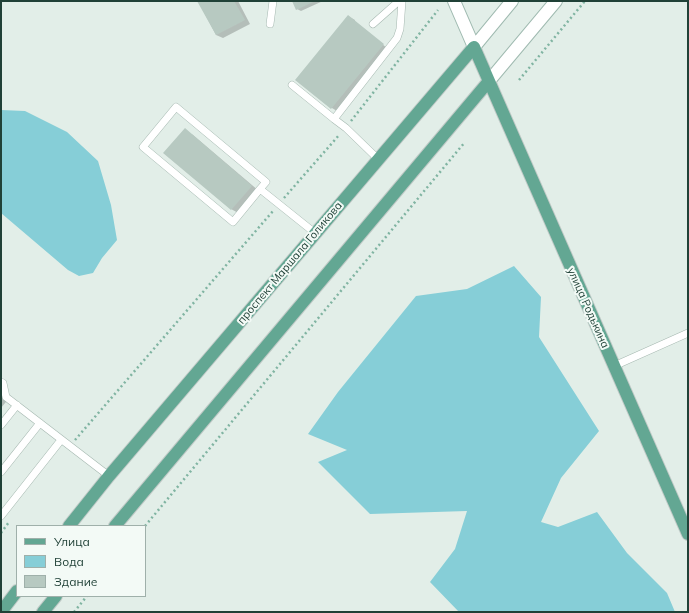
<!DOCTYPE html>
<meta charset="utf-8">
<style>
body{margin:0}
#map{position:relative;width:689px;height:613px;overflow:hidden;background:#e2eee8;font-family:Mulish,sans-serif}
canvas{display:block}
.frame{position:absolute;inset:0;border:2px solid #204137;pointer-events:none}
.legend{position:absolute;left:16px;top:525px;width:130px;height:72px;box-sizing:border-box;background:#f3faf6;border:1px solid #9fb0aa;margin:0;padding:5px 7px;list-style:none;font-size:12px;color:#204137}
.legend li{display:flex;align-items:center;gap:8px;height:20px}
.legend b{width:20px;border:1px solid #9fb0aa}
</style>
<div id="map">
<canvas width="689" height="613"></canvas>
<div class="frame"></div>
<ul class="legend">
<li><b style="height:5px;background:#63a793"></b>Улица</li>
<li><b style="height:11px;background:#86ced7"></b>Вода</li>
<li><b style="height:11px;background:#b7c9c1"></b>Здание</li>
</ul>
</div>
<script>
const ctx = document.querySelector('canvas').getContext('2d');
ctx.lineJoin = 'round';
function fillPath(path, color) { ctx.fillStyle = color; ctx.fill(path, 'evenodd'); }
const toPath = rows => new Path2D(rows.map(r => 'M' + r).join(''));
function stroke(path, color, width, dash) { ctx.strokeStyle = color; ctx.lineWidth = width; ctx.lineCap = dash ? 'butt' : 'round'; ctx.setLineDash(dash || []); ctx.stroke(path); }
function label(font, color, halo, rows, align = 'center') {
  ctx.font = font + ' Mulish,sans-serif'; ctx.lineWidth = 4; ctx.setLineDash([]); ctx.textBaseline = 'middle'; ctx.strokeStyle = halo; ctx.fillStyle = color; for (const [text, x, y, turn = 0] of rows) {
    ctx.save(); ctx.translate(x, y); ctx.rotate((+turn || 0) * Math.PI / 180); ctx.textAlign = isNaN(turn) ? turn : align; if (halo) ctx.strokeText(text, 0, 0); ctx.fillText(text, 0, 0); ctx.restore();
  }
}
const water = toPath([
 [1,110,25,111,67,132,98,161,111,205,117,240,102,258,93,273,79,276,68,270,1,213],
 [514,266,541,297,539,337,599,431,561,478,541,522,558,527,597,512,627,553,667,593,675,612,459,612,430,582,455,549,467,511,370,514,318,462,347,450,308,434,338,392,416,296,467,289]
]);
const shadow = toPath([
 [198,1,238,1,250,24,223,38,216,35],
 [293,1,323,1,301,11,297,9],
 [348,16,355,20,355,22,387,48,340,113,332,108,297,79],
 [185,130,193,135,259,191,240,214,231,209],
 [1,390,10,397,1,408]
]);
const building = toPath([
 [197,1,234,1,245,20,216,35],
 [292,1,315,1,296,10],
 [348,15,384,44,331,109,295,80],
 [185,128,252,186,231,210,163,153]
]);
const path = toPath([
 [519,80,585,1],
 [351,121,438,10],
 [284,198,340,134],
 [75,440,273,211],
 [145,526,465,142],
 [1,533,9,522],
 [74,612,87,596]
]);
const lane = toPath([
 [270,24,273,1],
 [373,24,399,1],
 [292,85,334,119,397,38,400,29,402,1],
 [334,119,346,128,378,159],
 [260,189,233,222,143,147,176,107,266,182,260,189,315,233],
 [614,366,688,333],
 [1,382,3,383,6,397,109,476],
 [1,425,17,405],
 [1,472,40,423],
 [1,516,61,440]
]);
const secondary = toPath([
 [454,1,474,47,512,1],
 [489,81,556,1]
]);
const primary = toPath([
 [69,526,109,476,474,47,688,534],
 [115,526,489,81],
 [1,612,17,591],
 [43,612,56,596]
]);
const streetNames = [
 ["проспект Маршала Голикова",290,263,-50],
 ["улица Родькина",588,308,66]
];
fillPath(water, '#86ced7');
fillPath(shadow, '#0003');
fillPath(building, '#b7c9c1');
stroke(lane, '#a4b7af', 8);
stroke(secondary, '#9fbab0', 14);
stroke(primary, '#c1cac7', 14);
stroke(path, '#80b4a2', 2.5, [2, 3]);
stroke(lane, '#fff', 7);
stroke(secondary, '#fff', 12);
stroke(primary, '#63a793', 12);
label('11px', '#204137', '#f3faf6', streetNames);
</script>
